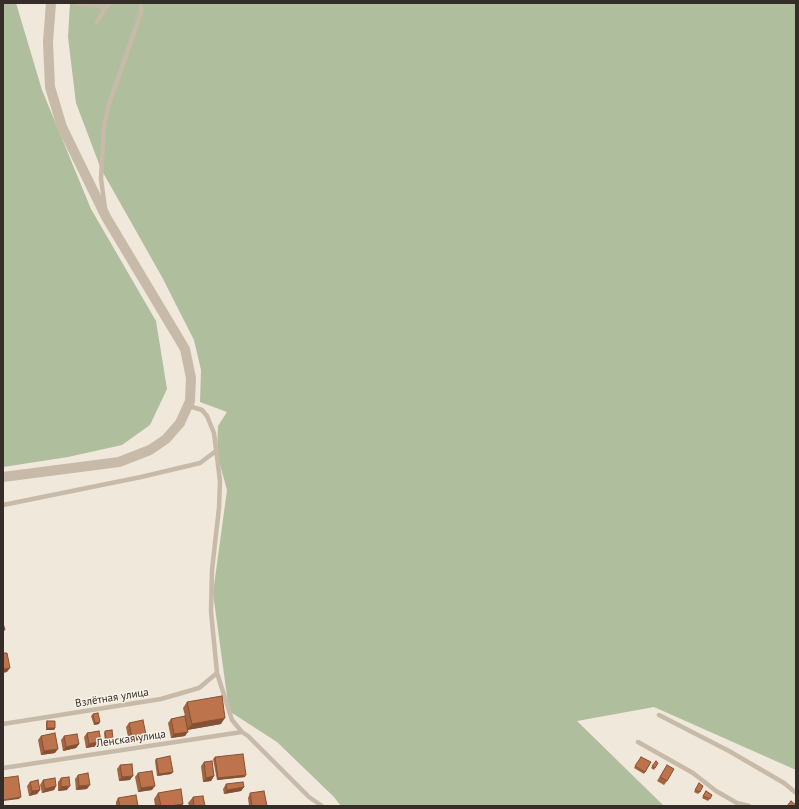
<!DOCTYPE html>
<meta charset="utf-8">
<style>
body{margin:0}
#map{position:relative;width:799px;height:809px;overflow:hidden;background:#f0e8db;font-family:"PT Sans",sans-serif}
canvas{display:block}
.frame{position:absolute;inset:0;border:4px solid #342d28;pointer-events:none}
</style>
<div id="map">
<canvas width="799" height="809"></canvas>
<div class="frame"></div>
</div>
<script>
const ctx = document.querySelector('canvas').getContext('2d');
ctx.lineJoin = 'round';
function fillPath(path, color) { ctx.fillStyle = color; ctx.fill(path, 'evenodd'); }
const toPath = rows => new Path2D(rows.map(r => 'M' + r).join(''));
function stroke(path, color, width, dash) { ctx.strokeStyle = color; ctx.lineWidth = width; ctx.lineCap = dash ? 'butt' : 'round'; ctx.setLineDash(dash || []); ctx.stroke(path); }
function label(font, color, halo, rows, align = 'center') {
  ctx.font = font + ' "PT Sans",sans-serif'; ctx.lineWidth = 3; ctx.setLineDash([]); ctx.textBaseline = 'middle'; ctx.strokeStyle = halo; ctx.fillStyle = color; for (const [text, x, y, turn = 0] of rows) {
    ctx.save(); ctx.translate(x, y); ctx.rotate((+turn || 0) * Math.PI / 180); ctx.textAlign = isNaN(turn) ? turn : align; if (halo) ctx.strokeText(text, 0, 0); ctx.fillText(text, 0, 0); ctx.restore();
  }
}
const green = toPath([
 [3,3,16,3,42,90,91,209,156,321,167,389,150,425,122,445,68,457,3,467],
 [70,3,796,3,796,770,654,707,577,721,664,806,341,806,334,797,277,742,229,711,213,593,227,490,217,454,218,426,227,412,200,402,201,370,194,340,162,277,101,169,76,103,68,37]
]);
const service = toPath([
 [76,3,106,7,111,3],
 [97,22,106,7],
 [105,208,101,179,104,126,109,104,137,24,141,12,141,3],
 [189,406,202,410,207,416,214,433,220,481,219,508,212,570,211,611,217,673,232,720,242,732],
 [3,505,141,477,200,463,216,451],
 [659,715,729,751,784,783,796,793],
 [3,724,161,699,199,688,217,673],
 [638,742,693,773,716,791,737,803,749,806],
 [3,768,242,732,248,736,309,797,322,806]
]);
const tertiary = toPath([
 [3,477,119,462,150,450,166,439,180,423,190,401,191,378,185,349,106,217,62,127,50,87,48,42,51,3]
]);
const wall = toPath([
 [187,702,221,724,187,730,185,736,171,738,168,723,171,719,185,716,183,708],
 [93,714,99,724,94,725,91,716],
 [47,721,55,728,54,730,46,730,46,723],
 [129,723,143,739,129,742,126,727],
 [105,731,112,741,105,742,104,733],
 [87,733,98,746,86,748,84,737],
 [41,736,55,753,41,755,38,740],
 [64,736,79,744,76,748,63,751,61,740],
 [215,757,245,777,217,780,213,759],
 [641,757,651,762,644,774,634,768],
 [156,759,173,772,171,774,157,776,155,761],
 [656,761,658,763,654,770,651,768],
 [204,762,214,776,211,781,203,782,201,766],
 [120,765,130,780,119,781,117,769],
 [667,765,667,781,664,785,657,781],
 [138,773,152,790,138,792,135,777],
 [78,775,87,789,76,790,75,779],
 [61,778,67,790,58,791,58,782],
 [43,780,56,786,54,790,42,793,40,785],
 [30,782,40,790,37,794,29,796,27,786],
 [699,783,700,792,698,794,694,792],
 [226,784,244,787,241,791,224,794,223,789],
 [706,791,712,795,708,801,702,798],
 [158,793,183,804,182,806,155,806,154,799],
 [250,793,267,806,249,806,248,798],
 [193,797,205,806,189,806,188,803],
 [118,798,138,806,116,806,116,802]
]);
const shadedWall = toPath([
 [10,668,7,672,3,673,3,669],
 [225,718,221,724,187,730,192,724],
 [100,722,99,724,94,725,95,723],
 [47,728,55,728,54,730,46,730],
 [188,732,185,736,171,738,174,734],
 [146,735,143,739,129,742,132,738],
 [113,739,112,741,105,742,106,740],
 [101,741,98,746,86,748,89,744],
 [79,744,76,748,63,751,66,747],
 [58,749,55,753,41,755,44,751],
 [173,772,171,774,157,776,159,774],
 [246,775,245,777,217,780,218,778],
 [133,776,130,780,119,781,122,777],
 [214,776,211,781,203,782,206,778],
 [90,785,87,789,76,790,79,786],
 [56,786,54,790,42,793,45,789],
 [70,786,67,790,58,791,61,787],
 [155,786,152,790,138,792,141,788],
 [244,787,241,791,224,794,227,790],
 [40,790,37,794,29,796,32,791],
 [21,797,19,799,3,801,3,800],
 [183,804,182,806,170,806]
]);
const building = toPath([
 [3,623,5,630,3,630,3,623],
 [3,653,7,653,10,668,3,669,3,653],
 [222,696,225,718,192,724,187,702,222,696],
 [98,713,100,722,95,723,93,714,98,713],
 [185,716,188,732,174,734,171,719,185,716],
 [143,720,146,735,132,738,129,723,143,720],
 [47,721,55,721,55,728,47,728,47,721],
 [112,730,113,739,106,740,105,731,112,730],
 [99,731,101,741,89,744,87,733,99,731],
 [55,733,58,749,44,751,41,736,55,733],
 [77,734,79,744,66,747,64,736,77,734],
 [243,754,246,775,218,778,215,757,243,754],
 [170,756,173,772,159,774,156,759,170,756],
 [641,757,651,762,645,772,635,766,641,757],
 [212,761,214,776,206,778,204,762,212,761],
 [656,761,658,763,655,768,652,766,656,761],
 [132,764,133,776,122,777,120,765,132,764],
 [667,765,674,769,667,781,660,777,667,765],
 [152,771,155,786,141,788,138,773,152,771],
 [88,773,90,785,79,786,78,775,88,773],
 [18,776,21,797,3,800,3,778,18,776],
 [69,777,70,786,61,787,61,778,69,777],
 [55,778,56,786,45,789,43,780,55,778],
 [38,780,40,790,32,791,30,782,38,780],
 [243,782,244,787,227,790,226,784,243,782],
 [699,783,703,786,700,792,695,790,699,783],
 [181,789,183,804,170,806,161,806,158,793,181,789],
 [264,791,267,806,252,806,250,793,264,791],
 [706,791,712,795,710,799,703,796,706,791],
 [136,795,138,806,120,806,118,798,136,795],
 [203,796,205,806,194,806,193,797,203,796],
 [791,801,796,805,796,806,787,806,791,801]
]);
const streetNames = [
 ["Взлётная улица",112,698,-9],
 ["Ленская улица",131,739,-8]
];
fillPath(green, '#afbe9c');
stroke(service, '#c7baa8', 4.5);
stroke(tertiary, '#c7baa8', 10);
fillPath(wall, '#a36441');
fillPath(shadedWall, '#845135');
fillPath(building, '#bd744c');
stroke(building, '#845135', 1);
label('11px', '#342d28', '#f8f2e7', streetNames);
</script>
